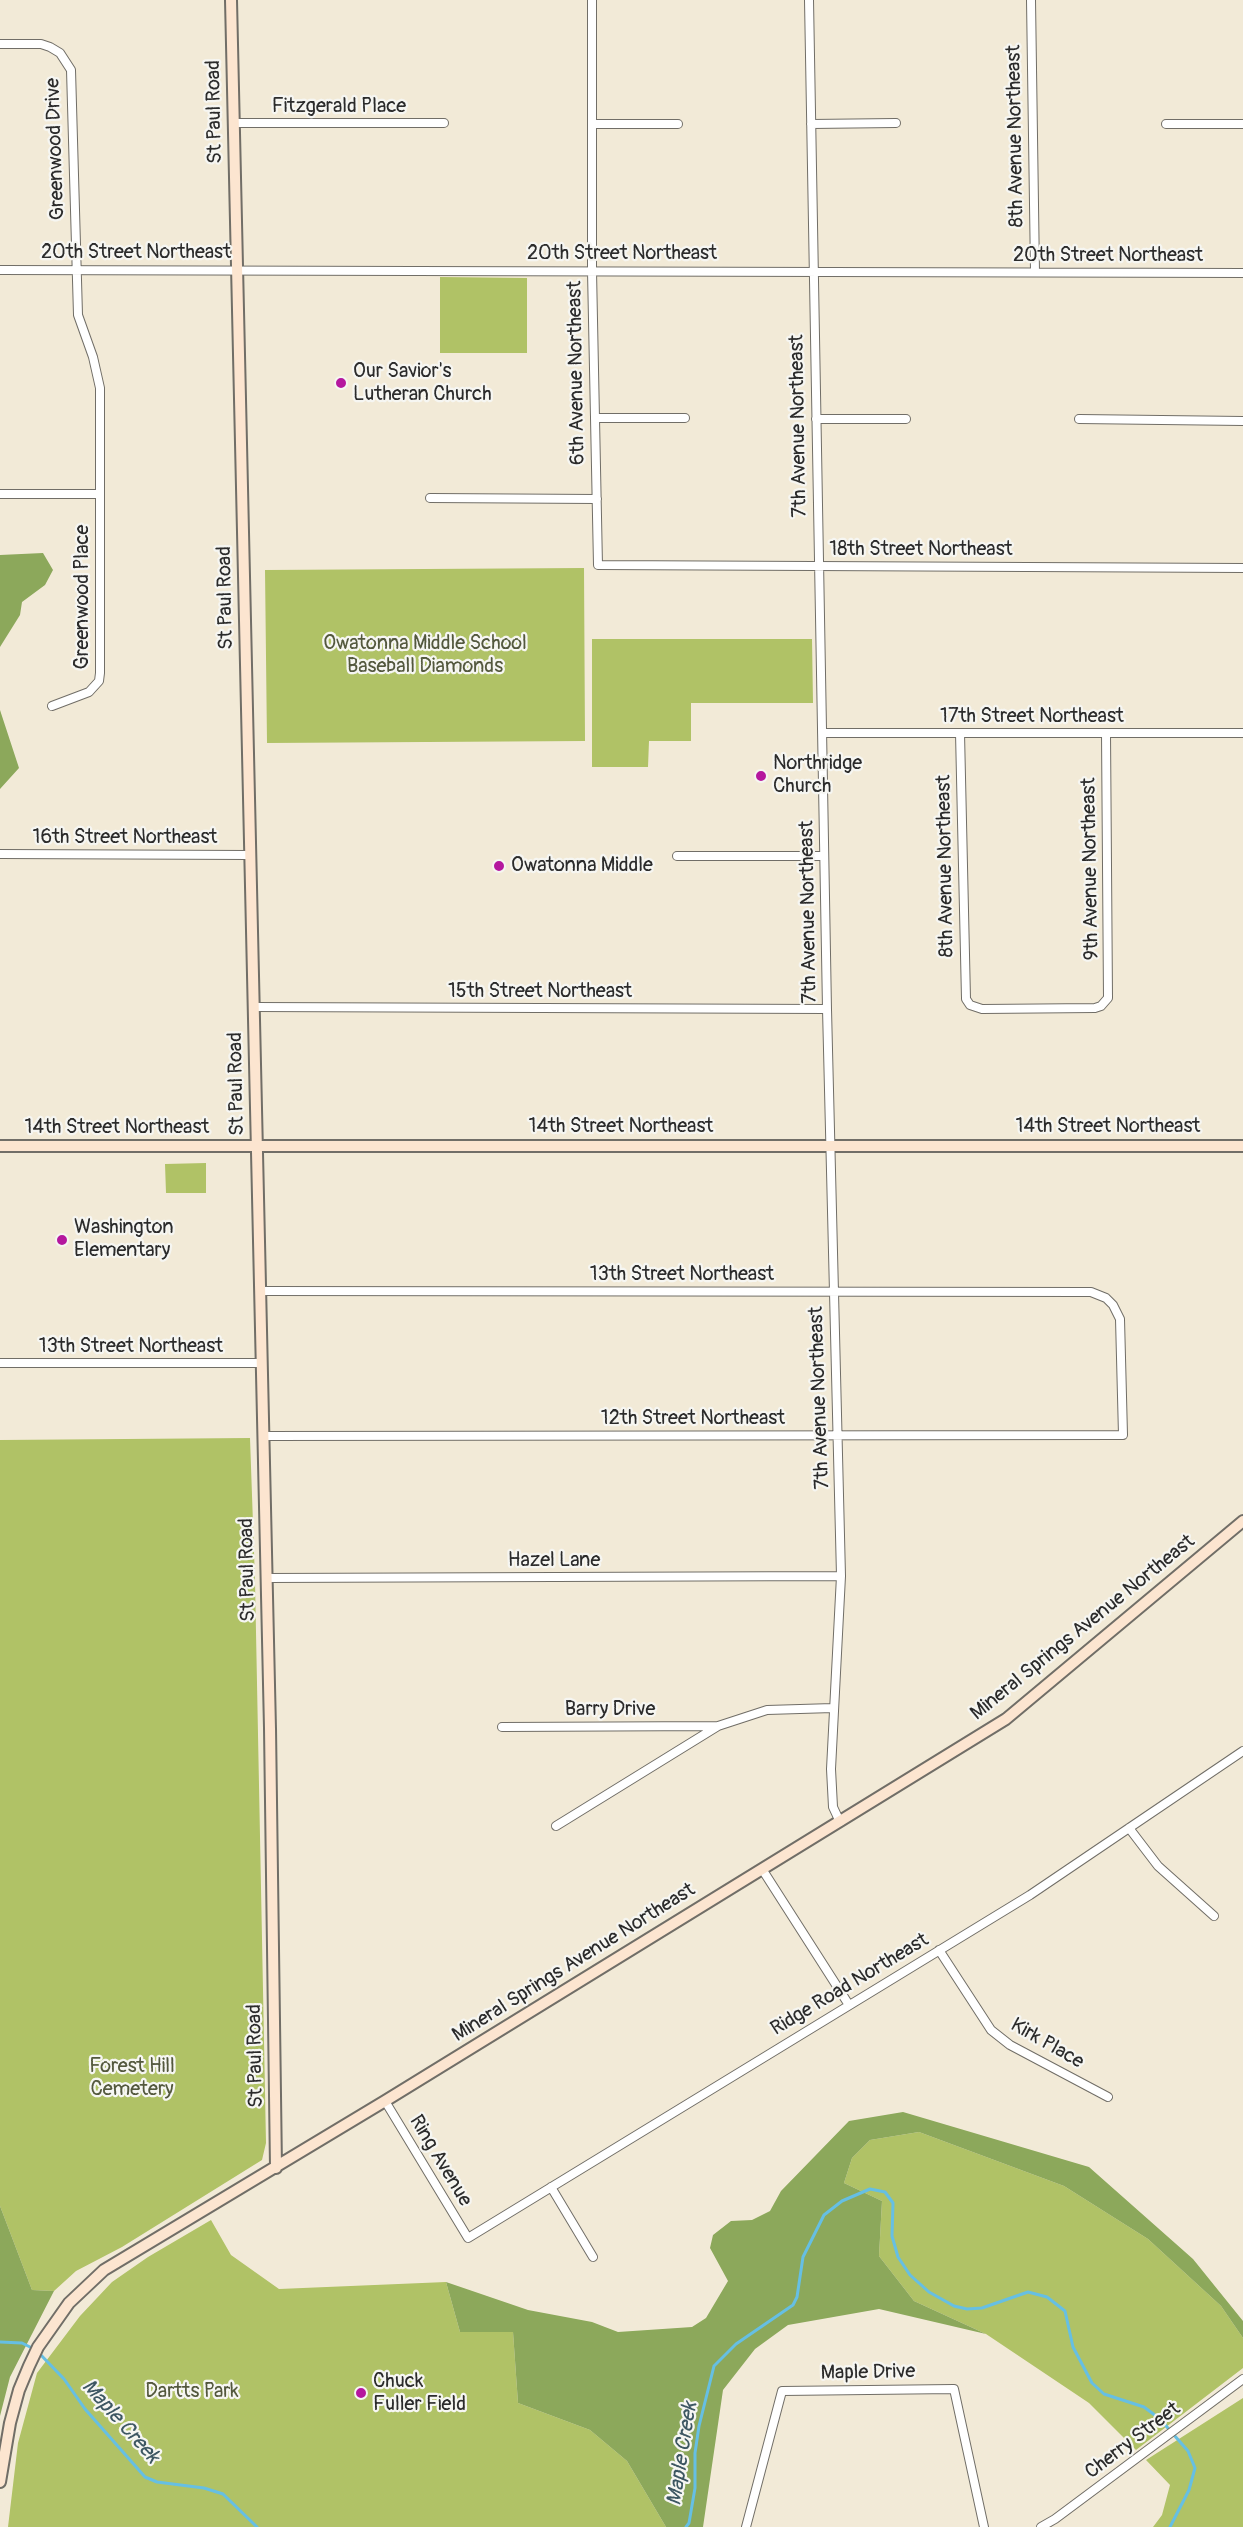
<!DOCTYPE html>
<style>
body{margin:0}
canvas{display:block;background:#f2ead7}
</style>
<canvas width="1243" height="2527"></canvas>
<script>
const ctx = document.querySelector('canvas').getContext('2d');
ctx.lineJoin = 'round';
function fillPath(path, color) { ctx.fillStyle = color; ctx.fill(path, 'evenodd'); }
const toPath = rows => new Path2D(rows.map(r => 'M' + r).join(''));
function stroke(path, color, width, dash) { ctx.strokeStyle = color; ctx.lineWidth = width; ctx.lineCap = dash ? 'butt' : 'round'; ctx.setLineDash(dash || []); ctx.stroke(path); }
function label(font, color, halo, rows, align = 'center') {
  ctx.font = font + ' Pangolin,sans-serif'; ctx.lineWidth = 4.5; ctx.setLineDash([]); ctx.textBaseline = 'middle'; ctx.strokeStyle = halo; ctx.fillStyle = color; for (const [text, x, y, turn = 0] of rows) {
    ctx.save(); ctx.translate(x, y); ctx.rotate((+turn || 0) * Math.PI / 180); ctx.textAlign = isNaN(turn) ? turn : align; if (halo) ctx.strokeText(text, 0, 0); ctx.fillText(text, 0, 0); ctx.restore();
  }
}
const green = toPath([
 [440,277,527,278,527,353,440,353],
 [584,568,585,741,267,743,265,570],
 [592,639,812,639,813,703,691,703,691,741,649,741,648,767,592,767],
 [206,1163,206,1193,166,1193,165,1164],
 [250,1438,255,1581,266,2143,262,2160,122,2247,76,2271,54,2291,32,2290,0,2206,0,1440],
 [919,2132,1064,2186,1148,2239,1221,2306,1243,2338,1243,2368,1136,2450,1089,2403,986,2334,914,2301,879,2256,882,2201,844,2183,852,2158,870,2140],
 [211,2220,231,2255,279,2289,446,2282,460,2332,513,2332,518,2403,590,2430,627,2461,666,2527,8,2527,18,2443,37,2373,80,2316,112,2282,148,2257],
 [1243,2398,1243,2527,1153,2527,1162,2515,1170,2485,1146,2460]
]);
const forest = toPath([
 [43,553,53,570,45,585,22,602,20,615,0,647,0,555],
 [0,710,19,768,0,789],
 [903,2112,1089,2167,1193,2259,1243,2321,1243,2338,1221,2306,1148,2239,1064,2186,919,2132,870,2140,852,2158,844,2183,882,2201,879,2256,914,2301,986,2334,879,2309,788,2325,755,2349,723,2390,703,2527,666,2527,627,2461,590,2430,518,2403,513,2332,460,2332,446,2282,528,2310,592,2322,618,2332,692,2327,706,2318,728,2281,710,2248,713,2235,731,2221,752,2220,770,2211,781,2191,849,2121],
 [0,2206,32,2290,54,2291,10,2377,0,2416]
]);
const stream = toPath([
 [0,2342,22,2343,34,2349],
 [39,2353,64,2379,85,2409,145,2477,157,2482,204,2488,223,2494,257,2527],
 [686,2527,689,2523,695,2488,695,2453,699,2426,714,2366,736,2344,793,2305,797,2297,803,2257,824,2215,842,2201,870,2189,885,2192,893,2203,892,2236,898,2257,910,2275,929,2292,954,2306,967,2309,982,2308,1028,2292,1047,2297,1065,2311,1073,2347,1092,2383,1104,2394,1144,2407,1160,2419,1188,2451,1195,2468,1189,2490,1170,2527]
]);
const street = toPath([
 [592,0,592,271,598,565,1243,568],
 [809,0,827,1009,841,1576,831,1769,833,1807,840,1822],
 [1031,0,1035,272],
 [0,44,41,44,50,47,60,53,71,70,78,315,93,357,100,388,100,673,99,681,89,692,52,706],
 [234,123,444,123],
 [592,124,678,124],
 [811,124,896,123],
 [1166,124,1243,124],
 [0,270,1243,273],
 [595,418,685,418],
 [816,419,906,419],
 [1079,419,1243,421],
 [0,494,100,494],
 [430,498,597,499],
 [822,733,1243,733],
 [960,733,966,999,970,1005,982,1009,1095,1008,1101,1006,1108,998,1106,733],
 [0,854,250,855],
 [677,856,824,856],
 [254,1007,827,1009],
 [260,1291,1091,1292,1106,1298,1113,1305,1120,1319,1123,1435,263,1436],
 [0,1363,262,1363],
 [267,1578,841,1576],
 [502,1727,718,1726,767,1710,833,1708],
 [556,1826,718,1726],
 [1129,1828,1158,1866,1214,1916],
 [762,1869,849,2005],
 [939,1950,991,2030,1010,2045,1108,2097],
 [385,2101,468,2238,1030,1895,1243,1751],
 [551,2187,593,2257],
 [746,2527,782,2391,954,2389,984,2527],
 [1041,2527,1055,2519,1243,2379]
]);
const secondary = toPath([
 [231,0,270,1728,276,2168],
 [0,1146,1243,1146],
 [0,2482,10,2423,19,2390,29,2366,38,2347,69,2303,104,2270,385,2101,1006,1719,1243,1521]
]);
const markers = [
 [341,383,6,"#b5179e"],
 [761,776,6,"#b5179e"],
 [499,866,6,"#b5179e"],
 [62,1240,6,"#b5179e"],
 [361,2393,6,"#b5179e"]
];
const streetNames = [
 ["Fitzgerald Place",339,107],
 ["St Paul Road",215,112,-91],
 ["8th Avenue Northeast",1016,136,-91],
 ["Greenwood Drive",56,149,-92],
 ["20th Street Northeast",136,253],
 ["20th Street Northeast",622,254],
 ["20th Street Northeast",1108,256],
 ["6th Avenue Northeast",577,373,-91],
 ["7th Avenue Northeast",799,426,-91],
 ["18th Street Northeast",921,550],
 ["Greenwood Place",83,597,-90],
 ["St Paul Road",226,598,-91],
 ["17th Street Northeast",1032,717],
 ["16th Street Northeast",125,838],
 ["8th Avenue Northeast",946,866,-91],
 ["9th Avenue Northeast",1091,869,-91],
 ["7th Avenue Northeast",809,912,-91],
 ["15th Street Northeast",540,992],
 ["St Paul Road",237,1084,-91],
 ["14th Street Northeast",621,1127],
 ["14th Street Northeast",1108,1127],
 ["14th Street Northeast",117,1128],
 ["13th Street Northeast",682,1275],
 ["13th Street Northeast",131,1347],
 ["7th Avenue Northeast",820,1398,-92],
 ["12th Street Northeast",693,1419],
 ["Hazel Lane",554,1561],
 ["St Paul Road",248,1570,-91],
 ["Mineral Springs Avenue Northeast",1083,1628,-39],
 ["Barry Drive",610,1710],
 ["Mineral Springs Avenue Northeast",574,1963,-32],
 ["Ridge Road Northeast",850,1985,-31],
 ["Kirk Place",1047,2044,30],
 ["St Paul Road",256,2056,-91],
 ["Ring Avenue",440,2161,59],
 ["Maple Drive",868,2373,-1],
 ["Cherry Street",1133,2441,-37]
];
const poiNames = [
 ["Our Savior's",353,372],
 ["Lutheran Church",353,395],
 ["Northridge",773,764],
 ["Church",773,787],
 ["Owatonna Middle",511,866],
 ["Washington",74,1228],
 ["Elementary",74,1251],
 ["Chuck",373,2382],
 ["Fuller Field",373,2405]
];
const parkNames = [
 ["Owatonna Middle School",425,644],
 ["Baseball Diamonds",425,667],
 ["Forest Hill",132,2067],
 ["Cemetery",132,2090],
 ["Dartts Park",192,2392]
];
const waterNames = [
 ["Maple Creek",120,2422,48],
 ["Maple Creek",683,2454,-81]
];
fillPath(green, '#b0c266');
fillPath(forest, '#8ca85b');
stroke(stream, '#66bfe3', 3);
stroke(street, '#716e67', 10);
stroke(secondary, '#716e67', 14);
stroke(street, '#fff', 8);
stroke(secondary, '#fce5d0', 10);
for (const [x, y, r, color] of markers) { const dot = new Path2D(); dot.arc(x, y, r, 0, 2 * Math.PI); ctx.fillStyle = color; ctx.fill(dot); stroke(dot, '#f6f6f2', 2); }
label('20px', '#2b2b2b', '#f6f6f2', streetNames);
label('20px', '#2b2b2b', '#f6f6f2', poiNames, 'left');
label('20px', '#53583d', '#f6f6f2', parkNames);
label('italic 21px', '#3d5762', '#f6f6f2', waterNames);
</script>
